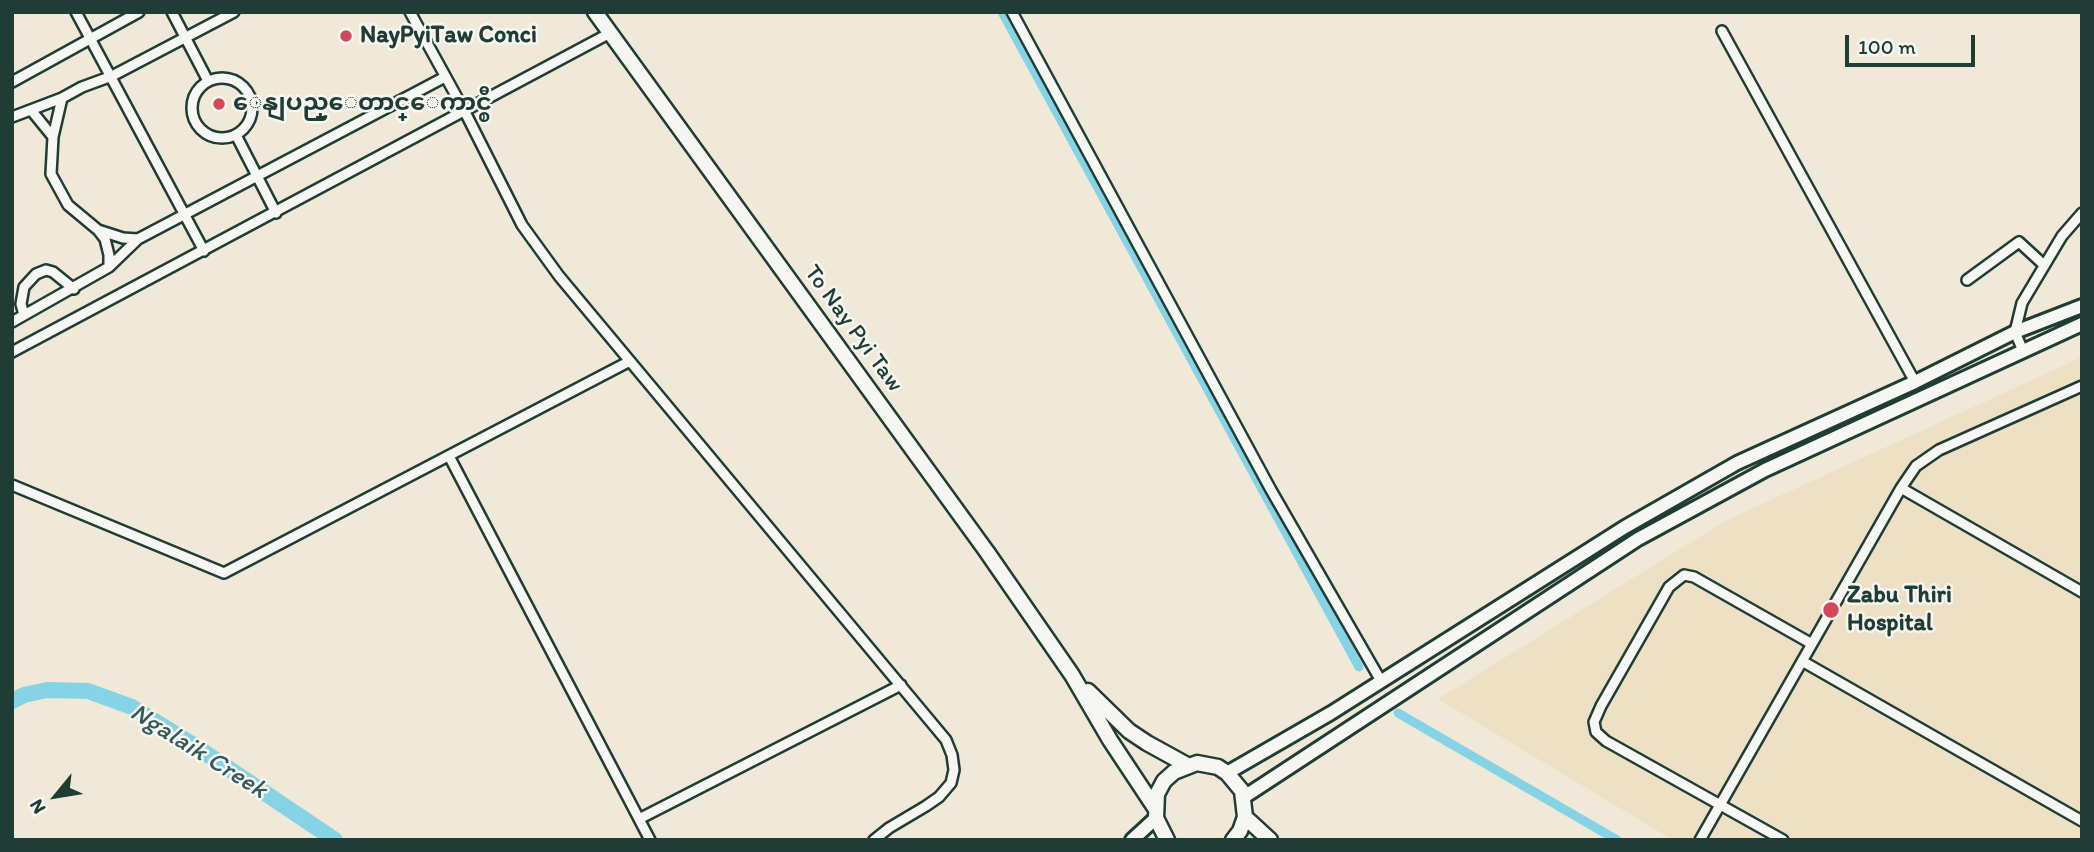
<!DOCTYPE html>
<meta charset="utf-8">
<style>
body{margin:0}
#map{position:relative;width:2094px;height:852px;overflow:hidden;background:#f1e9d8;font-family:Itim,sans-serif}
canvas{display:block}
.frame{position:absolute;inset:0;border:14px solid #1f3d34;pointer-events:none}
.north{position:absolute;left:21px;top:761px;width:70px;height:70px;-webkit-text-stroke:5px #f6f6f2;paint-order:stroke;rotate:240deg;font-size:19px;font-weight:700;line-height:28px;text-align:center;color:#1f3d34}
.north::after{content:'';display:block;margin:auto;width:24px;height:32px;background:#1f3d34;clip-path:polygon(50% 0,100% 100%,50% 72%,0 100%)}
.scale{position:absolute;left:1845px;top:35px;width:130px;height:32px;box-sizing:border-box;border:4px solid #1f3d34;border-top:0;padding-left:9px;font-size:21px;line-height:24px;white-space:nowrap;color:#1f3d34;-webkit-text-stroke:5px #f6f6f2;paint-order:stroke}
</style>
<div id="map">
<canvas width="2094" height="852"></canvas>
<div class="frame"></div>
<div class="north">N</div>
<div class="scale">100 m</div>
</div>
<script>
const ctx = document.querySelector('canvas').getContext('2d');
ctx.lineJoin = 'round';
function fillPath(path, color) { ctx.fillStyle = color; ctx.fill(path, 'evenodd'); }
const toPath = rows => new Path2D(rows.map(r => 'M' + r).join(''));
function stroke(path, color, width, dash) { ctx.strokeStyle = color; ctx.lineWidth = width; ctx.lineCap = dash ? 'butt' : 'round'; ctx.setLineDash(dash || []); ctx.stroke(path); }
function label(font, color, halo, rows, align = 'center') {
  ctx.font = font + ' Itim,"Noto Sans Myanmar",sans-serif'; ctx.lineWidth = 5; ctx.setLineDash([]); ctx.textBaseline = 'middle'; ctx.strokeStyle = halo; ctx.fillStyle = color; for (const [text, x, y, turn = 0] of rows) {
    ctx.save(); ctx.translate(x, y); ctx.rotate((+turn || 0) * Math.PI / 180); ctx.textAlign = isNaN(turn) ? turn : align; if (halo) ctx.strokeText(text, 0, 0); ctx.fillText(text, 0, 0); ctx.restore();
  }
}
const built = toPath([
 [2082,357,2082,840,1673,840,1438,699,1725,521]
]);
const canal = toPath([
 [1002,12,1359,667],
 [1398,713,1617,840]
]);
const river = toPath([
 [12,701,24,695,47,690,88,691,132,707,192,744,335,840]
]);
const minor = toPath([
 [76,12,204,251],
 [172,12,208,81],
 [234,12,112,76,82,87,62,98,53,137,51,174,68,205,98,230,123,238,138,239,445,77],
 [410,12,465,112,522,225,559,276,946,740,952,755,954,770,951,783,939,797,926,806,889,828,874,840],
 [1012,12,1271,490,1381,681],
 [1722,31,1915,382],
 '192 108a30 30 0 1 1 60 0a30 30 0 1 1-60 0Z',
 [12,82,139,12],
 [31,110,53,137],
 [12,117,62,98],
 [236,135,276,213],
 [98,230,105,239,109,255,109,267],
 [1967,280,2019,242,2044,265],
 [24,315,21,304,24,287,36,274,46,270,53,272,74,289],
 [12,322,109,267,138,239],
 [2023,351,2015,332,2022,303,2062,236,2082,213],
 [12,352,610,33],
 [449,456,650,840],
 [12,485,224,573,630,361],
 [1901,488,2082,592],
 [1802,661,2082,821],
 [639,819,901,685],
 [1700,840,1901,488,1916,466,1939,450,2082,386],
 [1783,840,1606,741,1596,732,1594,722,1601,706,1669,587,1684,575,1694,577,1812,644]
]);
const secondary = toPath([
 [1227,773,1331,713,1625,527,1737,463,1915,382,2015,332,2082,306],
 [1244,797,1638,539,1765,470,2082,324],
 [1132,840,1156,818]
]);
const primary = toPath([
 [595,12,987,552,1072,675,1110,740,1155,808],
 [1088,691,1129,731,1147,743,1187,765],
 [1245,817,1270,840],
 [1167,840,1156,818,1157,794,1164,781,1174,772,1197,763,1218,767,1227,773,1242,791,1245,817,1240,831,1233,840]
]);
const markers = [
 [346,36,7,"#d1495b"],
 [219,104,7,"#d1495b"],
 [1831,610,9,"#d1495b"]
];
const poiNames = [
 ["NayPyiTaw Conci",360,36],
 ["ေနျပည္ေတာင္ေကာင္စီ",233,104],
 ["Zabu Thiri",1847,596],
 ["Hospital",1847,624]
];
const streetNames = [
 ["To Nay Pyi Taw",853,329,54]
];
const waterNames = [
 ["Ngalaik Creek",198,752,32]
];
fillPath(built, '#ede0c5');
stroke(canal, '#87d3e6', 9);
stroke(river, '#87d3e6', 16);
stroke(minor, '#1f3d34', 14);
stroke(secondary, '#1f3d34', 18);
stroke(primary, '#1f3d34', 19);
stroke(minor, '#f6f6f2', 9);
stroke(secondary, '#f6f6f2', 12);
stroke(primary, '#f6f6f2', 14);
for (const [x, y, r, color] of markers) { const dot = new Path2D(); dot.arc(x, y, r, 0, 2 * Math.PI); ctx.fillStyle = color; ctx.fill(dot); stroke(dot, '#f6f6f2', 2.5); }
label('bold 24px', '#1f3d34', '#f6f6f2', poiNames, 'left');
label('24px', '#1f3d34', '#f6f6f2', streetNames);
label('italic 26px', '#345b58', '#f6f6f2', waterNames);
</script>
